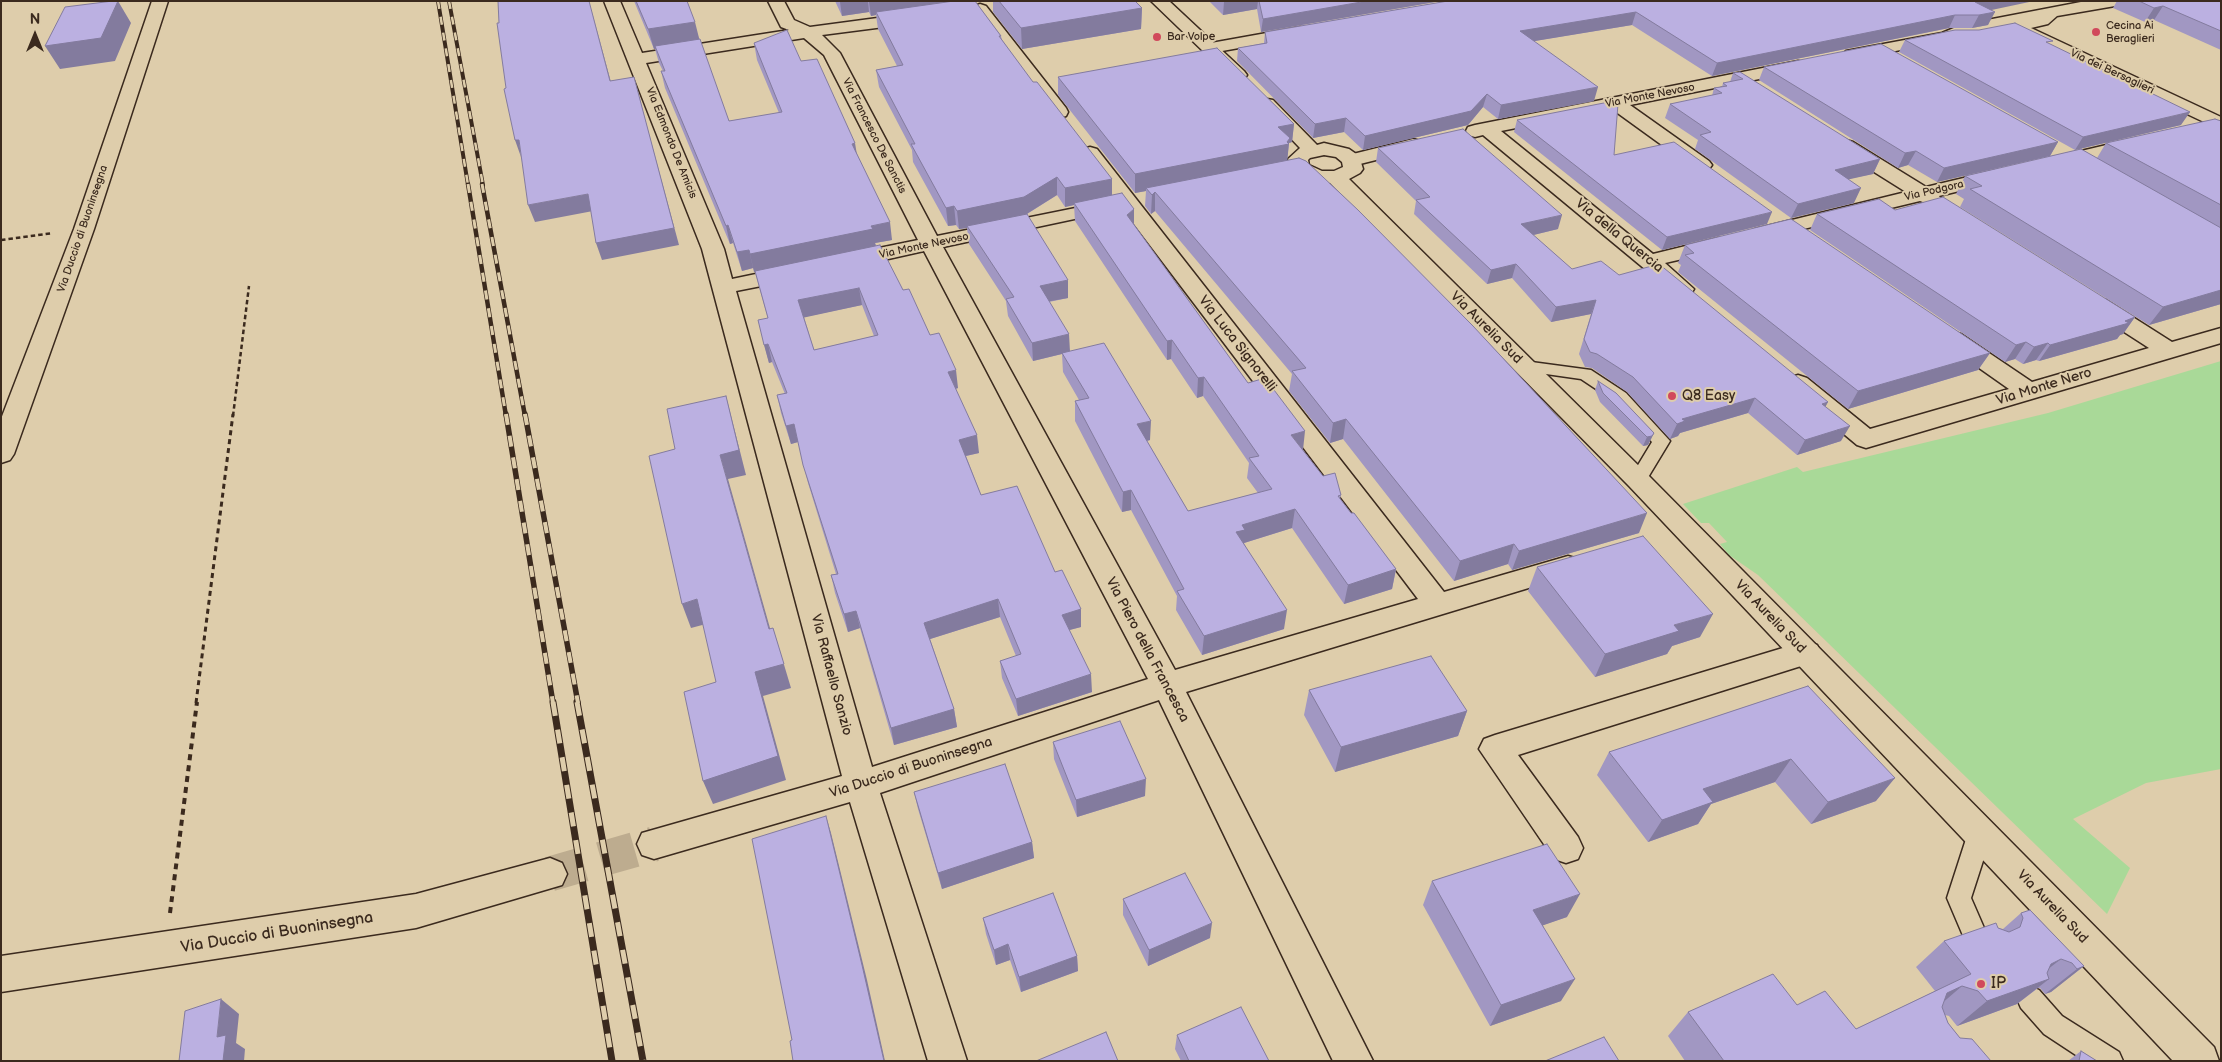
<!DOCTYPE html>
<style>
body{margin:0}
#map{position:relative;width:2222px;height:1062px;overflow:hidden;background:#decdab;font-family:"Balsamiq Sans",sans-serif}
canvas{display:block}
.frame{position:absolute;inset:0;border:2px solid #3b2a1e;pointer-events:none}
.north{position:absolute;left:10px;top:10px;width:50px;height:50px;-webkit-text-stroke:4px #decdab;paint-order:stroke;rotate:0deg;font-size:14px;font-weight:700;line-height:20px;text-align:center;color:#3b2a1e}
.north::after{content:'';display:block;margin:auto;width:18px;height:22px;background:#3b2a1e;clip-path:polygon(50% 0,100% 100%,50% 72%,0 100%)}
</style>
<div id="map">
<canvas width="2222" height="1062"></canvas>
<div class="frame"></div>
<div class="north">N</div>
</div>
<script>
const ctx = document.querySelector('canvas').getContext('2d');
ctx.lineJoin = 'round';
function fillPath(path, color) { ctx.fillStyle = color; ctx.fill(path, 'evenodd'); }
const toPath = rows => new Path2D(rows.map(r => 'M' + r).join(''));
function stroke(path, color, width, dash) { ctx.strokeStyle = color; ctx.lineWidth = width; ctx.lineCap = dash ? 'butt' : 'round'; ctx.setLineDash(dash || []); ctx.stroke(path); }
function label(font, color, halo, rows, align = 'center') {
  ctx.font = font + ' "Balsamiq Sans",sans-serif'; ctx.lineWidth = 4; ctx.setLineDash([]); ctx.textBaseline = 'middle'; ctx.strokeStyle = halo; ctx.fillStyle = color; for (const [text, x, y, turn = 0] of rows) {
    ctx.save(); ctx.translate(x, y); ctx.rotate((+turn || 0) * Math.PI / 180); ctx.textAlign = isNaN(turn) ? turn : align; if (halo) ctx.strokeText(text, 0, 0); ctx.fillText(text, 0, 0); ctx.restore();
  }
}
const green = toPath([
 [2221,361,2221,769,2146,783,2073,819,2130,868,2107,914,1758,575,1729,555,1720,544,1727,542,1709,523,1701,523,1683,504,1797,467,1803,472,2048,413]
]);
const minorTunnel = toPath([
 [550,874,654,844]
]);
const pathFar2 = toPath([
 [1,240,53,233],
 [233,416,249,286]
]);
const pathFar1 = toPath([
 [196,703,233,414]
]);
const path = toPath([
 [170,913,197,702]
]);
const service = toPath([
 [1524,361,1591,370,1626,393,1670,441,1644,484,1638,486,1632,484,1629,480,1652,442,1614,401,1581,379,1518,370,1516,366,1518,362,1524,361],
 [1980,823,1988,826,1992,833,1971,898,1991,944,1988,952,1979,956,1970,952,1947,898,1968,833,1972,826,1980,823],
 [2030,986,2039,990,2062,1016,2119,1052,2123,1061,2085,1061,2044,1034,2021,1008,2017,999,2021,990,2030,986]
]);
const minor = toPath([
 [152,1,168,1,94,229,14,454,10,460,1,463,1,419,74,229,152,1],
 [604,1,620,1,642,53,789,30,781,27,768,1,784,1,794,20,810,27,915,13,921,15,923,18,921,21,915,23,822,35,840,53,937,236,1115,200,1080,153,1083,149,1090,147,1097,149,1444,592,1568,556,1578,559,1582,566,1578,573,1186,692,1373,1061,1333,1061,1159,700,880,793,967,1061,928,1061,850,802,654,859,642,855,637,844,642,833,842,776,702,249,604,1],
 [804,38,824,55,918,240,840,256,837,261,840,266,848,268,924,251,1148,679,872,767,736,291,802,278,805,273,802,268,794,266,732,279,724,249,646,63,804,38],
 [1121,207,1418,599,1175,670,943,247,1112,211,1121,207],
 [2086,1,2123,1,2121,4,2115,6,2057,16,2048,24,2031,28,2221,117,2221,130,2013,32,1985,37,1979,36,1977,32,1949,40,1852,60,1846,59,1843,55,1846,51,1942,33,1961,25,2086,1],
 [980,4,986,6,1066,108,1068,112,1066,116,1059,118,1052,116,972,9,974,6,980,4],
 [1300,27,1306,28,1308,32,1306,36,1211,53,1205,52,1202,48,1205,44,1211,43,1300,27],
 [1798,61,1804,62,1807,66,1804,70,1630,105,1709,161,1712,165,1709,169,1702,171,1695,169,1612,109,1501,131,1653,254,1718,238,1726,239,1729,244,1726,249,1665,263,1694,289,1691,294,1683,296,1675,294,1483,135,1475,137,1468,135,1466,131,1468,127,1475,125,1798,61],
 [2136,138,2143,140,2146,144,2143,148,2054,169,2047,167,2044,163,2047,159,2136,138],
 [1413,139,1420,141,1423,145,1420,149,1352,166,1345,164,1342,160,1345,156,1413,139],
 [1846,140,1853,142,1926,187,1997,170,2004,172,2007,176,2004,180,1939,196,1941,199,1938,203,1931,205,1920,201,1762,239,1755,237,1751,233,1755,229,1906,192,1839,150,1836,146,1839,142,1846,140],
 [2098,298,2106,300,2172,342,2221,328,2221,343,1866,448,1857,445,1789,388,1786,383,1789,378,1798,375,1807,378,1870,429,2009,389,1945,344,1941,339,1945,334,1953,332,1961,334,2032,382,2149,348,2090,310,2087,305,2090,300,2098,298],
 [1806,641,1817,645,1821,653,1817,661,1518,755,1578,837,1583,848,1578,859,1566,863,1554,859,1479,749,1484,739,1495,735,1806,641],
 [550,858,562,863,567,874,562,885,416,928,1,992,1,956,416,894,550,858]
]);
const tertiary = toPath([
 [1151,1,1169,1,1244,71,1247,75,1244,79,1232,79,1151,1],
 [1267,99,1273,100,1317,145,1324,143,1349,149,1359,156,1363,169,1360,173,1349,179,1647,474,2214,1047,2219,1061,2173,1061,1629,486,1330,183,1312,181,1293,172,1288,159,1300,148,1258,104,1261,100,1267,99],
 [1324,155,1336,157,1342,162,1343,167,1334,171,1322,171,1309,165,1308,160,1310,158,1324,155]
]);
const railFar3 = toPath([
 [438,1,468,185],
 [449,1,483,185]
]);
const railFar2 = toPath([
 [468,184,506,416],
 [482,184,525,416]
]);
const railFar1 = toPath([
 [506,414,553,703],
 [525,414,578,703]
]);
const rail = toPath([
 [553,702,612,1061],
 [577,702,643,1061]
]);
const wall = toPath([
 [634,1,687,1,699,39,729,121,779,113,757,60,754,43,801,61,857,154,892,240,875,243,876,245,930,335,958,388,956,389,979,453,966,456,981,495,1055,572,1081,609,1081,627,1069,630,1092,692,1018,716,1002,678,1000,661,1016,656,1000,617,930,639,954,709,957,727,894,745,860,628,848,632,835,593,831,575,836,574,808,483,798,442,791,444,781,413,777,395,785,394,772,362,769,363,758,320,768,319,755,272,753,268,742,271,733,243,730,244,665,88,661,71,663,71,659,63,655,49,654,49],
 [862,305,874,336,814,350,804,317],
 [835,1,975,1,1001,36,1002,40,1112,195,1248,383,1303,450,1323,476,1341,495,1340,499,1396,569,1392,589,1344,604,1292,528,1244,543,1284,629,1202,655,1176,610,1177,596,1131,510,1122,512,1075,421,1075,401,1079,400,1063,372,1062,354,1033,361,1008,316,1006,301,969,244,967,228,959,229,956,225,948,226,913,162,912,150,879,87,876,70,897,66,878,29,876,15,871,16,869,12,842,16],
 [1057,195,1065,207,1074,205,1075,221,1167,360,1171,359,1197,398,1203,396,1249,463,1247,478,1258,493,1188,511,1147,441,1150,440,1070,351,1049,302,1068,298,1027,214],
 [993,1,1142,8,1141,29,1022,49,993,12],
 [1209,1,1441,1,1261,32,1257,9,1223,15],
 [1448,1,1992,10,1988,25,1972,28,1949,28,1712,76,1632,25,1534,41,1594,101,1498,119,1483,107,1468,125,1363,150,1344,132,1313,138,1237,61,1238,48,1264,43,1265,32],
 [2117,1,2221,1,2221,50,2154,20,2145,22,2113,8],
 [1905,40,2051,45,2181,125,2075,150,1899,52],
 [1764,67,2058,142,2050,156,1937,182,1908,165,1898,168,1759,80],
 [1733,73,1880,159,1873,174,1848,179,1854,203,1791,218,1695,149,1698,140,1665,118,1670,104,1712,96,1714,88,1722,87,1723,83,1730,82],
 [1058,77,1294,124,1292,142,1289,143,1287,160,1639,533,1512,570,1508,564,1454,581,1343,439,1330,443,1289,391,1292,374,1155,211,1151,214,1145,206,1146,191,1135,193,1058,95],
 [1517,120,1614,155,1767,224,1662,250,1514,132],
 [2221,121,2221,304,2149,325,1960,207,1964,199,1956,194,1965,176,2097,158,2106,143],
 [1378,148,1558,229,1533,235,1572,269,1619,275,1828,402,1825,406,1841,441,1797,455,1748,413,1680,433,1678,436,1670,439,1627,392,1592,368,1585,367,1579,354,1591,314,1551,322,1512,278,1487,284,1414,214,1416,201,1376,162],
 [1895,210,2135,317,2123,334,2120,335,2117,339,2039,361,2036,360,2023,364,2015,359,2005,362,1810,230,1817,214],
 [1685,245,1990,353,1978,370,1848,409,1678,272,1681,265,1678,263],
 [1598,381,1654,433,1648,445,1643,446,1600,402,1595,390],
 [1537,567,1700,637,1672,646,1667,654,1595,677,1528,591],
 [1808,686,1876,801,1811,824,1775,782,1711,804,1698,824,1648,842,1597,775,1609,752],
 [1309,690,1467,711,1458,736,1335,772,1304,715],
 [1053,742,1145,796,1077,817,1054,759],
 [914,792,1032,842,1034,858,942,889,918,809],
 [1432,881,1567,917,1543,925,1561,1001,1490,1026,1423,905],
 [1123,899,1210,938,1148,966,1123,915],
 [2021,913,2084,966,2051,992,2045,994,2040,988,2038,988,2017,1004,1957,1026,1949,1016,1945,1015,1948,1023,1960,1038,1991,1061,1685,1061,1668,1036,1688,1012,1797,1005,1856,1029,1935,991,1916,967,1944,941,1998,928,2003,929],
 [983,918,1077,956,1078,971,1021,992,1010,960,996,965,986,934],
 [1177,1035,1269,1061,1181,1061,1175,1049],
 [2081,1051,2097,1061,2068,1061]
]);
const shadedWall = toPath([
 [118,1,131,23,115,61,60,69,45,46],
 [589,1,615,97,610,81],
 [844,1,868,1,869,12,842,16,840,2],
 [873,1,972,1,876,12,876,15,871,16,869,2],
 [1229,1,1258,1,1257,9,1223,15,1224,2],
 [1367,1,1441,1,1261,32,1263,19],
 [1976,1,2034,1,1968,15,1975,2],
 [2163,6,2154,20,2145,22,2154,8],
 [1142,8,1141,29,1022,49,1021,28],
 [1636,12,1632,25,1517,44,1520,31],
 [1995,12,1988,25,1972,28,1979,15],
 [1955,15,1949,28,1712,76,1717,63],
 [695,22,700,42,654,49,648,29],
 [1598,87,1594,101,1498,119,1501,105],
 [638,93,679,245,602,260,596,243],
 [1487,94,1483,107,1468,125,1363,150,1365,136],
 [2190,112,2181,125,2075,150,2083,137],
 [1346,118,1344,132,1313,138,1315,124],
 [1294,124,1292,142,1289,143,1287,163,1146,188,1146,191,1135,193,1135,174,1278,127],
 [515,140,519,140,521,157],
 [2058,142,2050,156,1937,182,1944,168],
 [855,143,858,161,852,144],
 [1916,151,1908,165,1898,168,1905,153],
 [1880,159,1873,174,1828,184,1835,170],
 [1057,177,1057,195,1025,215,967,226,967,228,959,229,957,211],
 [1112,179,1112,197,1074,203,1074,205,1065,207,1065,188],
 [1861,188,1854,203,1791,218,1798,204],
 [1155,192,1155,211,1151,214,1152,195],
 [588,194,593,211,535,222,528,205],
 [954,206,956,225,948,226,946,208],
 [1134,209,1134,227,1127,215],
 [1772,212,1767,224,1662,250,1667,237],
 [1562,215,1558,229,1517,239,1521,224],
 [890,222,892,240,875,243,876,247,754,272,750,254],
 [728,225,733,243,730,244,726,226],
 [749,250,753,268,742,271,737,252],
 [1516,264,1512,278,1487,284,1491,270],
 [1068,280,1068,298,1040,303,1040,286],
 [859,288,862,305,802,318,798,300],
 [2221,290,2221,304,2149,325,2163,307],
 [1596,300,1591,314,1551,322,1556,307],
 [2135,317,2123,334,2120,335,2117,339,2039,361,2050,345],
 [1069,334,1070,352,1033,361,1032,343],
 [1172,340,1171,359,1167,360,1167,341],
 [2026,342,2015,359,2005,362,2016,345],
 [2048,343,2036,360,2023,364,2034,347],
 [768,344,772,362,769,363,764,345],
 [1990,353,1978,370,1848,409,1858,391],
 [956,370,958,388,950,390,948,372],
 [1204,377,1203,396,1197,398,1198,378],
 [726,396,746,475,728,479,777,653,769,629,720,455],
 [1755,398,1748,413,1680,433,1678,436,1670,439,1677,424,1682,419],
 [1828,402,1820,417,1822,404],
 [1346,419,1343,439,1330,443,1333,423],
 [1151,421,1150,440,1137,443,1137,424],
 [794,424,798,442,791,444,786,426],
 [1850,426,1841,441,1797,455,1805,440],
 [1305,431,1303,450,1291,435],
 [1654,433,1648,445,1643,446,1647,437],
 [977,435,979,453,961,457,959,440],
 [1131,490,1131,510,1122,512,1123,492],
 [1295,509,1292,528,1244,543,1243,549,1236,532,1242,525],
 [1647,513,1639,533,1512,570,1519,551],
 [1514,544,1508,564,1454,581,1460,561],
 [1396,569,1392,589,1344,604,1348,585],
 [697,599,706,624,691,628,682,604],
 [998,599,1000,617,927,640,924,623],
 [1081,609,1081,627,1062,632,1062,615],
 [1287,610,1284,629,1202,655,1204,636],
 [856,611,860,628,848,632,844,614],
 [1713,614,1700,637,1672,646,1667,654,1595,677,1605,654,1674,625],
 [773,628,791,688,763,696,786,780,713,804,703,781,755,672],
 [1091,674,1092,692,1018,716,1016,699],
 [954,709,957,727,894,745,891,728],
 [1467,711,1458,736,1335,772,1341,747],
 [1791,759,1775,782,1711,804,1698,824,1648,842,1662,820,1703,789],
 [1895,778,1876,801,1811,824,1828,802],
 [1146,779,1145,796,1077,817,1076,800],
 [826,816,831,833,867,980,885,1061,884,1061],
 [1032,842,1034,858,942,889,938,873],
 [1580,894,1567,917,1521,933,1533,910],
 [1212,923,1210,938,1148,966,1149,950],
 [1008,944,1010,960,996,965,994,950],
 [1077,956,1078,971,1021,992,1019,977],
 [2061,959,2029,984,2051,964],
 [2084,966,2051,992,2045,994,2077,969],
 [1575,979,1561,1001,1490,1026,1501,1005],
 [2049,979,2017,1004,1957,1026,1987,1001],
 [1962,986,1933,1011,1947,993],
 [221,999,239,1014,236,1043,245,1049,244,1061,223,1061,217,1037]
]);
const building = toPath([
 [113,1,118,1,101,38,45,46,65,7,113,1],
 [498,1,589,1,610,81,634,77,674,228,596,243,588,194,528,205,519,140,515,140,504,89,506,88,497,23,499,23,498,1],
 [636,1,687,1,695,22,648,29,636,1],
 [954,1,975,1,1001,36,999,36,1033,82,1037,82,1112,179,1065,188,1057,177,1024,197,957,211,954,206,946,208,911,144,915,144,876,70,903,65,876,12,954,1],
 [999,1,1135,1,1142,8,1021,28,999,1],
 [1259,1,1367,1,1263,19,1259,1],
 [1448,1,1976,1,1975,2,1995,12,1979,15,1955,15,1717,63,1636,12,1520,31,1598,87,1501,105,1487,94,1471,111,1365,136,1346,118,1315,124,1238,48,1267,43,1265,32,1448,1],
 [2139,1,2221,1,2221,31,2163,6,2154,8,2139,1],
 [2015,23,2053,41,2046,42,2190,112,2083,137,1905,40,1955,30,1979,30,2015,23],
 [787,30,801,61,817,59,855,143,852,144,890,222,871,226,873,229,750,254,749,250,737,252,728,225,726,226,661,71,665,71,655,46,700,39,729,121,782,112,754,43,787,30],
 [1881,44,2058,142,1944,168,1916,151,1905,153,1764,67,1881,44],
 [1217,48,1294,124,1278,127,1290,138,1287,142,1289,144,1135,174,1058,77,1217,48],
 [1740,72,1880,159,1835,170,1861,188,1798,204,1700,135,1711,132,1670,104,1722,93,1714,88,1727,86,1723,83,1743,79,1733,73,1740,72],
 [1614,101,1618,104,1614,155,1674,142,1772,212,1667,237,1517,120,1614,101],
 [2215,119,2221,121,2221,205,2106,143,2215,119],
 [1463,129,1562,215,1521,224,1572,269,1601,261,1619,275,1659,264,1828,402,1822,404,1850,426,1805,440,1755,398,1682,419,1685,421,1677,424,1633,377,1597,354,1590,352,1584,339,1596,300,1556,307,1516,264,1491,270,1416,200,1430,197,1378,148,1463,129],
 [2081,149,2221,228,2221,290,2163,307,1970,189,1982,186,1965,176,2081,149],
 [1299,158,1306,161,1358,210,1473,326,1647,513,1519,551,1514,544,1460,561,1346,419,1333,423,1292,371,1306,368,1155,192,1152,195,1146,188,1299,158],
 [1122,193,1134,209,1127,215,1248,383,1265,378,1305,431,1291,435,1323,476,1335,473,1341,495,1338,496,1351,513,1354,513,1396,569,1348,585,1295,509,1242,525,1245,530,1236,532,1287,610,1204,636,1177,591,1184,589,1131,490,1123,492,1075,401,1089,398,1062,353,1104,343,1151,421,1137,424,1188,511,1272,489,1249,458,1259,456,1204,377,1198,378,1172,340,1167,341,1074,203,1122,193],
 [1943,197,2135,317,2125,321,2129,323,2050,345,2048,343,2034,347,2026,342,2016,345,1817,214,1879,199,1895,210,1943,197],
 [1027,214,1068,280,1040,286,1069,334,1032,343,1006,299,1014,297,967,226,1027,214],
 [1791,219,1990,353,1858,391,1685,255,1694,253,1685,245,1791,219],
 [880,245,903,290,909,289,930,335,939,333,956,370,948,372,977,435,959,440,981,495,1017,486,1055,572,1062,570,1081,609,1062,615,1091,674,1016,699,1000,661,1021,654,998,599,924,623,954,709,891,728,856,611,844,614,831,575,838,574,803,465,794,424,786,426,777,395,787,393,768,344,764,345,758,320,768,318,755,271,880,245],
 [859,288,878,335,814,350,798,300,859,288],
 [1598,381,1616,393,1654,433,1652,436,1647,437,1603,393,1598,381],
 [726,396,739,450,720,455,769,629,773,628,784,664,755,672,778,756,703,781,684,692,716,682,697,599,682,604,649,456,675,449,667,409,726,396],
 [1643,536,1713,614,1674,625,1679,631,1605,654,1537,567,1643,536],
 [1431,656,1467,711,1341,747,1309,690,1431,656],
 [1808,686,1895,778,1828,802,1791,759,1703,789,1713,802,1662,820,1609,752,1808,686],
 [1120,721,1146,779,1076,800,1053,742,1120,721],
 [1005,764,1032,842,938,873,914,792,1005,764],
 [826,816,862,965,884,1061,793,1061,790,1041,792,1040,752,839,826,816],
 [1547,844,1580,894,1533,910,1575,979,1501,1005,1432,881,1547,844],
 [1185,873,1212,923,1149,950,1123,899,1185,873],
 [1053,893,1077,956,1019,977,1008,944,994,950,983,918,1053,893],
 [2030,910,2084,966,2077,969,2072,963,2061,959,2051,964,2047,973,2049,979,1987,1001,1978,991,1962,986,1947,993,1942,1007,1948,1023,1960,1038,1972,1039,1991,1061,1724,1061,1688,1012,1773,974,1797,1005,1825,991,1856,1029,1971,974,1944,941,1996,923,1998,928,2009,932,2020,927,2023,918,2021,913,2030,910],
 [221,999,217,1037,226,1035,223,1061,179,1061,185,1011,221,999],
 [1241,1007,1269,1061,1189,1061,1177,1035,1241,1007],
 [1106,1032,1118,1061,1036,1061,1106,1032],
 [1604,1037,1619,1061,1545,1061,1604,1037],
 [2081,1051,2097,1061,2079,1061,2081,1051]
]);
const markers = [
 [2096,32,5,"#d1495b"],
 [1157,37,5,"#d1495b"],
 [1672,396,5,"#d1495b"],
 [1981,984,5,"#d1495b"]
];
const farPoinames = [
 ["Cecina Ai",2106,26],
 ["Beraglieri",2106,39],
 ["Bar Volpe",1167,37]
];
const farStreetnames = [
 ["Via dei Bersaglieri",2112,72,25],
 ["Via Monte Nevoso",1650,96,-11],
 ["Via Francesco De Sanctis",874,136,63],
 ["Via Edmondo De Amicis",671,143,68],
 ["Via Podgora",1934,191,-13],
 ["Via Duccio di Buoninsegna",83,229,-71],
 ["Via Monte Nevoso",924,246,-12]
];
const streetNames = [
 ["Via della Quercia",1619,236,39],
 ["Via Aurelia Sud",1486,328,45],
 ["Via Luca Signorelli",1237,344,52],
 ["Via Monte Nero",2044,387,-17],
 ["Via Aurelia Sud",1770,617,46],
 ["Via Piero della Francesca",1147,650,62],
 ["Via Raffaello Sanzio",831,675,75],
 ["Via Duccio di Buoninsegna",911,768,-18],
 ["Via Aurelia Sud",2052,907,46]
];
const poiNames = [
 ["Q8 Easy",1682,396]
];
const nearStreetnames = [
 ["Via Duccio di Buoninsegna",277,933,-9]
];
const nearPoinames = [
 ["IP",1991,984]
];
fillPath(green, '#a9d998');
stroke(minorTunnel, '#bdac8f', 35, [35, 18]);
stroke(service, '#3b2a1e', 3);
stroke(minor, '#3b2a1e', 3);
stroke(tertiary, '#3b2a1e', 3);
stroke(pathFar2, '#3b2a1e', 2.5, [4.5, 3]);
stroke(pathFar1, '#3b2a1e', 3, [5, 4]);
stroke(path, '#3b2a1e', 4, [6, 5]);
fillPath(service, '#decdab');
fillPath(minor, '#decdab');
fillPath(tertiary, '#decdab');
stroke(railFar3, '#3b2a1e', 4);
stroke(railFar2, '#3b2a1e', 4.5);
stroke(railFar1, '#3b2a1e', 5.5);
stroke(rail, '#3b2a1e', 7);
stroke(railFar3, '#decdab', 2.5, [8]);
stroke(railFar2, '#decdab', 3, [9]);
stroke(railFar1, '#decdab', 4, [11]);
stroke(rail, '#decdab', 5, [14]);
fillPath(wall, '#a197c2');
fillPath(shadedWall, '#837b9e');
fillPath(building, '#bbb0e1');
stroke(building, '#837b9e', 1);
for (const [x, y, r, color] of markers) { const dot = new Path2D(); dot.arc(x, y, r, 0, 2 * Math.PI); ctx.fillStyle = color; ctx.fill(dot); stroke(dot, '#decdab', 2); }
label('11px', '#3b2a1e', '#decdab', farPoinames, 'left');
label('11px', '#3b2a1e', '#decdab', farStreetnames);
label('14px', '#3b2a1e', '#decdab', streetNames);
label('14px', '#3b2a1e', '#decdab', poiNames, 'left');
label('16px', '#3b2a1e', '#decdab', nearStreetnames);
label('16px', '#3b2a1e', '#decdab', nearPoinames, 'left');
</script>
